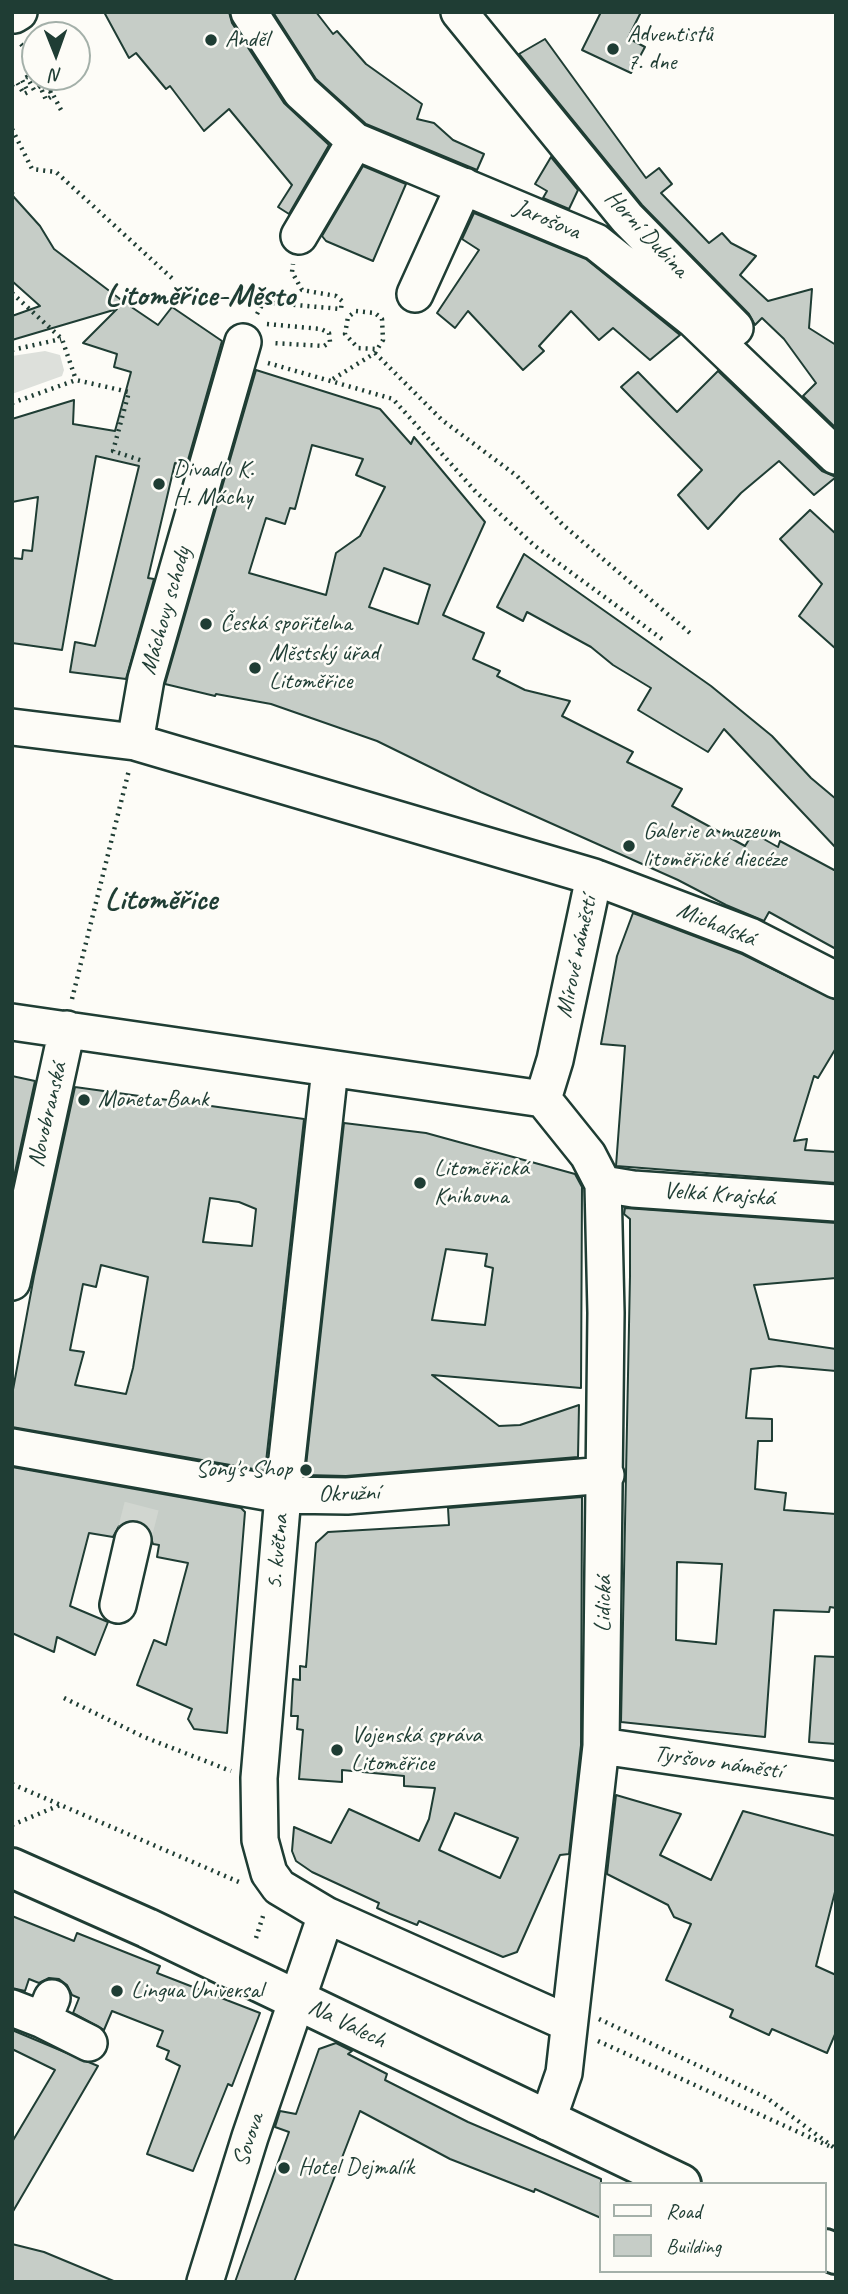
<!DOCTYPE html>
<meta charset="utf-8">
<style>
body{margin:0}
#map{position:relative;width:848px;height:2294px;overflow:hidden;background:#fdfcf7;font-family:Caveat,sans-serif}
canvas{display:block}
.frame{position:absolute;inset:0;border:14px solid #1f3d34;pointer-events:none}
.legend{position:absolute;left:599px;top:2182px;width:228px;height:91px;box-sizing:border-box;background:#fdfcf7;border:2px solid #a4b0a9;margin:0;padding:9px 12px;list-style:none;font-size:21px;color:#1f3d34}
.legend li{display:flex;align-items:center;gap:14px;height:35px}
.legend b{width:35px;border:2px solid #a4b0a9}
.north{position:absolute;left:21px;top:21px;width:70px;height:70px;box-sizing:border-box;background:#fdfcf7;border:2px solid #a4b0a9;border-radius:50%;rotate:179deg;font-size:19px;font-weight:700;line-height:28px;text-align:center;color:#1f3d34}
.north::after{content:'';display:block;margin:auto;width:24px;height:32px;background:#1f3d34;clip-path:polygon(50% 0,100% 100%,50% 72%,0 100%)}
</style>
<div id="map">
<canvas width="848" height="2294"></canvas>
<div class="frame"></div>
<ul class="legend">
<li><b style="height:9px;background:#fdfcf7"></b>Road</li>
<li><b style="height:19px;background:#c6cdc7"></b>Building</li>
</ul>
<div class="north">N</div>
</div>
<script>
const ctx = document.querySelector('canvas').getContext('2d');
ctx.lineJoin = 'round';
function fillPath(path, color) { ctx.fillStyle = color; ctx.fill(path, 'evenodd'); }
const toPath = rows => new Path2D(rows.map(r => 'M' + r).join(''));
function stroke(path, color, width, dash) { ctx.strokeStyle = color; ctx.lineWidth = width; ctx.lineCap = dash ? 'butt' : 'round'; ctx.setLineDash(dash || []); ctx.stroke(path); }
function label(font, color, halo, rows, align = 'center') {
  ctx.font = font + ' Caveat,sans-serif'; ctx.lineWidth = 5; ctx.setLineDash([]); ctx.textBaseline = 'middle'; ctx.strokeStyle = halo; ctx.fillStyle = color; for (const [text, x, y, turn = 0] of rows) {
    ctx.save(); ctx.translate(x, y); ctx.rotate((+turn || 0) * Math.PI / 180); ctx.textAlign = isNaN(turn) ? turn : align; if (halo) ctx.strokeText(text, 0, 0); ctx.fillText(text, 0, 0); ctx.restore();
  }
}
const green = toPath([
 [45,351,60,355,64,370,62,376,12,394,12,356]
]);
const building = toPath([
 [104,12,229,12,232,23,284,103,329,145,289,214,278,207,292,185,229,109,204,131,170,86,166,89,136,53,129,58,104,12],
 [273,12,316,12,333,34,337,31,366,64,422,104,417,119,434,123,453,140,484,154,477,170,366,124,316,79,273,12],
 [601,12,641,12,628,38,645,47,631,73,582,50,601,12],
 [545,39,646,178,659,168,672,184,661,193,709,243,722,233,731,243,756,256,740,275,768,301,812,289,809,328,836,345,836,428,803,396,816,383,784,339,762,318,755,325,749,314,642,205,519,54,545,39],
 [551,157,578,190,569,209,543,198,547,191,535,184,551,157],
 [363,166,406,184,373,261,326,241,322,236,363,166],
 [12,195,40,226,54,249,124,302,158,325,172,307,222,341,186,467,175,463,148,578,154,579,126,679,70,672,75,642,95,646,139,466,96,456,62,650,12,643,12,558,22,559,23,550,32,551,38,497,12,502,12,419,74,400,73,424,115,431,131,372,114,367,117,354,83,343,117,309,12,340,12,316,40,306,12,281,12,195],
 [474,213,586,259,680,335,650,360,613,328,599,340,571,311,539,346,544,351,523,370,468,311,455,328,437,313,479,250,462,239,474,213],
 [256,370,380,409,411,444,414,437,485,522,443,615,484,633,473,659,500,671,497,676,525,690,570,701,562,716,633,752,627,762,682,789,672,806,745,846,753,833,778,847,780,841,836,871,836,949,769,912,764,921,726,905,678,880,481,792,377,741,271,704,216,694,215,696,165,684,256,370],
 [312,445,363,459,356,475,385,487,360,536,336,553,326,595,249,573,266,518,285,524,290,508,295,509,312,445],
 [384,568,430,585,418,624,369,607,384,568],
 [718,371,822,471,836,477,814,495,779,461,741,493,708,529,678,495,702,470,621,387,638,372,677,412,718,371],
 [810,510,836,534,836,649,799,616,822,584,780,539,810,510],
 [524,554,711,686,772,736,811,778,836,799,836,848,724,729,708,752,638,710,651,688,613,665,591,647,527,612,523,621,497,607,524,554],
 [633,913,742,954,836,1000,836,1048,818,1078,814,1076,794,1141,807,1139,805,1150,836,1152,836,1183,616,1166,625,1046,601,1044,617,956,633,913],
 [12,1076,35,1081,12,1186,12,1076],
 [75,1087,304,1119,265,1471,12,1427,12,1395,34,1276,75,1087],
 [210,1198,239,1202,256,1209,252,1246,203,1242,210,1198],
 [101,1265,148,1277,133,1368,126,1394,75,1385,84,1352,70,1350,83,1284,96,1287,101,1265],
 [344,1123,426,1133,575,1174,582,1187,581,1388,432,1375,499,1426,520,1425,579,1405,578,1457,346,1476,305,1475,344,1123],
 [446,1249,487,1254,485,1266,493,1268,485,1325,432,1320,446,1249],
 [625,1208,836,1223,836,1278,754,1285,769,1339,836,1349,836,1371,779,1366,751,1369,746,1418,772,1419,772,1441,758,1441,755,1489,786,1493,784,1510,836,1514,836,1608,830,1607,829,1612,774,1610,765,1737,621,1722,630,1276,630,1219,624,1214,625,1208],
 [677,1562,722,1564,716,1644,676,1640,677,1562],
 [12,1467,241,1508,245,1512,227,1733,194,1729,188,1719,192,1709,137,1685,154,1640,166,1645,188,1563,157,1557,159,1545,153,1544,147,1526,138,1521,128,1521,119,1526,113,1537,89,1533,70,1606,108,1622,95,1655,57,1637,54,1652,12,1633,12,1467],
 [582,1497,581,1745,569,1854,560,1855,517,1952,503,1957,419,1921,417,1925,390,1914,377,1908,379,1903,312,1872,296,1861,292,1851,294,1827,331,1843,349,1809,419,1841,429,1819,435,1788,404,1786,404,1776,342,1770,342,1782,299,1779,303,1730,297,1729,298,1716,291,1716,293,1679,300,1680,300,1666,306,1667,316,1543,328,1532,449,1525,448,1508,582,1497],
 [455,1813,518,1838,500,1878,439,1850,455,1813],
 [815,1656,836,1657,836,1744,809,1742,815,1656],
 [616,1795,681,1814,660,1855,711,1880,743,1811,836,1836,836,1888,816,1966,836,1975,836,2032,827,2053,772,2029,769,2035,730,2017,733,2010,666,1980,691,1924,674,1917,668,1905,607,1874,616,1795],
 [12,1916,74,1941,77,1933,160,1966,157,1973,260,2013,232,2086,228,2084,193,2171,147,2154,180,2066,166,2059,169,2051,157,2046,163,2031,112,2011,104,2030,73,2013,79,1998,72,1995,67,1985,59,1979,49,1978,39,1983,29,1979,25,1991,12,1988,12,1916],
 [12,2030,98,2066,12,2213,12,2142,55,2070,12,2049,12,2030],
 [336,2043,352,2051,348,2054,387,2074,385,2080,468,2122,601,2179,601,2218,535,2189,534,2192,450,2159,360,2111,294,2282,235,2282,289,2132,275,2127,280,2111,296,2114,319,2049,336,2043],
 [12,2244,44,2252,116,2282,12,2282,12,2244]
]);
const minorTunnel = toPath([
 [133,1540,147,1485]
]);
const path = toPath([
 [21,44,35,62],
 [44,77,61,110],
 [12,85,17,82,24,94,28,92,22,80,27,77,34,90,40,86,46,100,52,96,47,83],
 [12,129,32,169,56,172,175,281],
 [12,192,12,196],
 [12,293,62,339,76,380],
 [257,314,262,305,273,303,341,309,342,301,336,296,302,290,292,272,293,264],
 [267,324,321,329,329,333,330,342,324,346,272,343],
 [12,350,61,339],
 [375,353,442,420,517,476,563,525,691,634],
 [268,363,393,399,476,492,535,546,662,639],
 [333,379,375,353,383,340,382,319,375,313,356,311,348,317,345,334,358,348,377,349],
 [12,403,76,380,129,392,113,451,143,461],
 [72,999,129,770],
 [64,1698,144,1737,231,1771],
 [12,1784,239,1882],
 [12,1825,60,1805],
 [256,1938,264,1913],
 [599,2019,767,2098,836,2149],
 [598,2041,829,2146]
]);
const minor = toPath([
 [249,12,301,92,355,141,596,242,694,320,836,456],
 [459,12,627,218,735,328],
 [14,15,19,12],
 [299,236,355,141],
 [415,294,464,186],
 [12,727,135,742,594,877,750,936,836,980],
 [135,742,146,679,243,342],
 [12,1022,543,1099],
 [330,1069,283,1495,259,1778,260,1840,269,1873,279,1887,326,1915,568,2023],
 [543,1099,588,1155,603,1184,606,1313,601,1746,564,2073,547,2122],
 [543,1099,555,1060,594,877],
 [603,1184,633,1189,836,1203],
 [12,1282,67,1029],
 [12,1447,283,1495,347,1496,606,1475],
 [118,1605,133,1540],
 [601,1746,836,1780],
 [12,2008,43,2020,52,1998],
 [43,2020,89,2043],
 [205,2282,250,2137,326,1915]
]);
const major = toPath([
 [12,1868,147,1928,681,2184],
 [825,2249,836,2254]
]);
const markers = [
 [211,40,7,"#1f3d34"],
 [613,49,7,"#1f3d34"],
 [159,484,7,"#1f3d34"],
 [206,624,7,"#1f3d34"],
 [255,668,7,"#1f3d34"],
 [629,846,7,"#1f3d34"],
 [84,1100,7,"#1f3d34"],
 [420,1183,7,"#1f3d34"],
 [306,1470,7,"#1f3d34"],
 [337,1750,7,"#1f3d34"],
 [117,1991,7,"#1f3d34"],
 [284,2168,7,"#1f3d34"]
];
const poiNames = [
 ["Adventistů",627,35],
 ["7. dne",627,63],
 ["Anděl",225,40],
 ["Divadlo K.",173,470],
 ["H. Máchy",173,498],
 ["Česká spořitelna",220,624],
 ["Městský úřad",269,654],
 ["Litoměřice",269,682],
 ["Galerie a muzeum",643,832],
 ["litoměřické diecéze",643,860],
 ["Moneta Bank",98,1100],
 ["Litoměřická",434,1169],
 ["Knihovna",434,1197],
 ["Sony's Shop",292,1470,"right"],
 ["Vojenská správa",351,1736],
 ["Litoměřice",351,1764],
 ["Lingua Universal",131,1991],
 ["Hotel Dejmalík",298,2168]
];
const streetNames = [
 ["Jarošova",547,220,23],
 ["Horní Dubina",646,234,47],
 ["Máchovy schody",166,611,-74],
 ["Michalská",716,925,22],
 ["Mírové náměstí",577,957,-78],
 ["Novobranská",48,1115,-77],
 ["Velká Krajská",719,1195,4],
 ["Okružní",349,1494,-2],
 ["5. května",278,1552,-85],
 ["Lidická",604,1604,-89],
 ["Tyršovo náměstí",718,1763,8],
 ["Na Valech",347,2024,26],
 ["Sovova",249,2140,-72]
];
const districtNames = [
 ["Litoměřice-Město",200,297],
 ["Litoměřice",161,901]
];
fillPath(green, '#dde0db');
fillPath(building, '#c6cdc7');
stroke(building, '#1f3d34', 2);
stroke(minorTunnel, '#d1d6d0', 35, [35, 18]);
stroke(minor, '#1f3d34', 40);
stroke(major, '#1f3d34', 44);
stroke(path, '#1f3d34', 4.5, [2, 5]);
stroke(minor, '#fdfcf7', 35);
stroke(major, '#fdfcf7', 38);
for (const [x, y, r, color] of markers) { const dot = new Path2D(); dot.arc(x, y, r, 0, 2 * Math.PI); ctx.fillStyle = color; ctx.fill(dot); stroke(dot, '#fdfcf7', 2.5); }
label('24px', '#1f3d34', '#fdfcf7', poiNames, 'left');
label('24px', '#1f3d34', '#fdfcf7', streetNames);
label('bold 32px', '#1f3d34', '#fdfcf7', districtNames);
</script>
